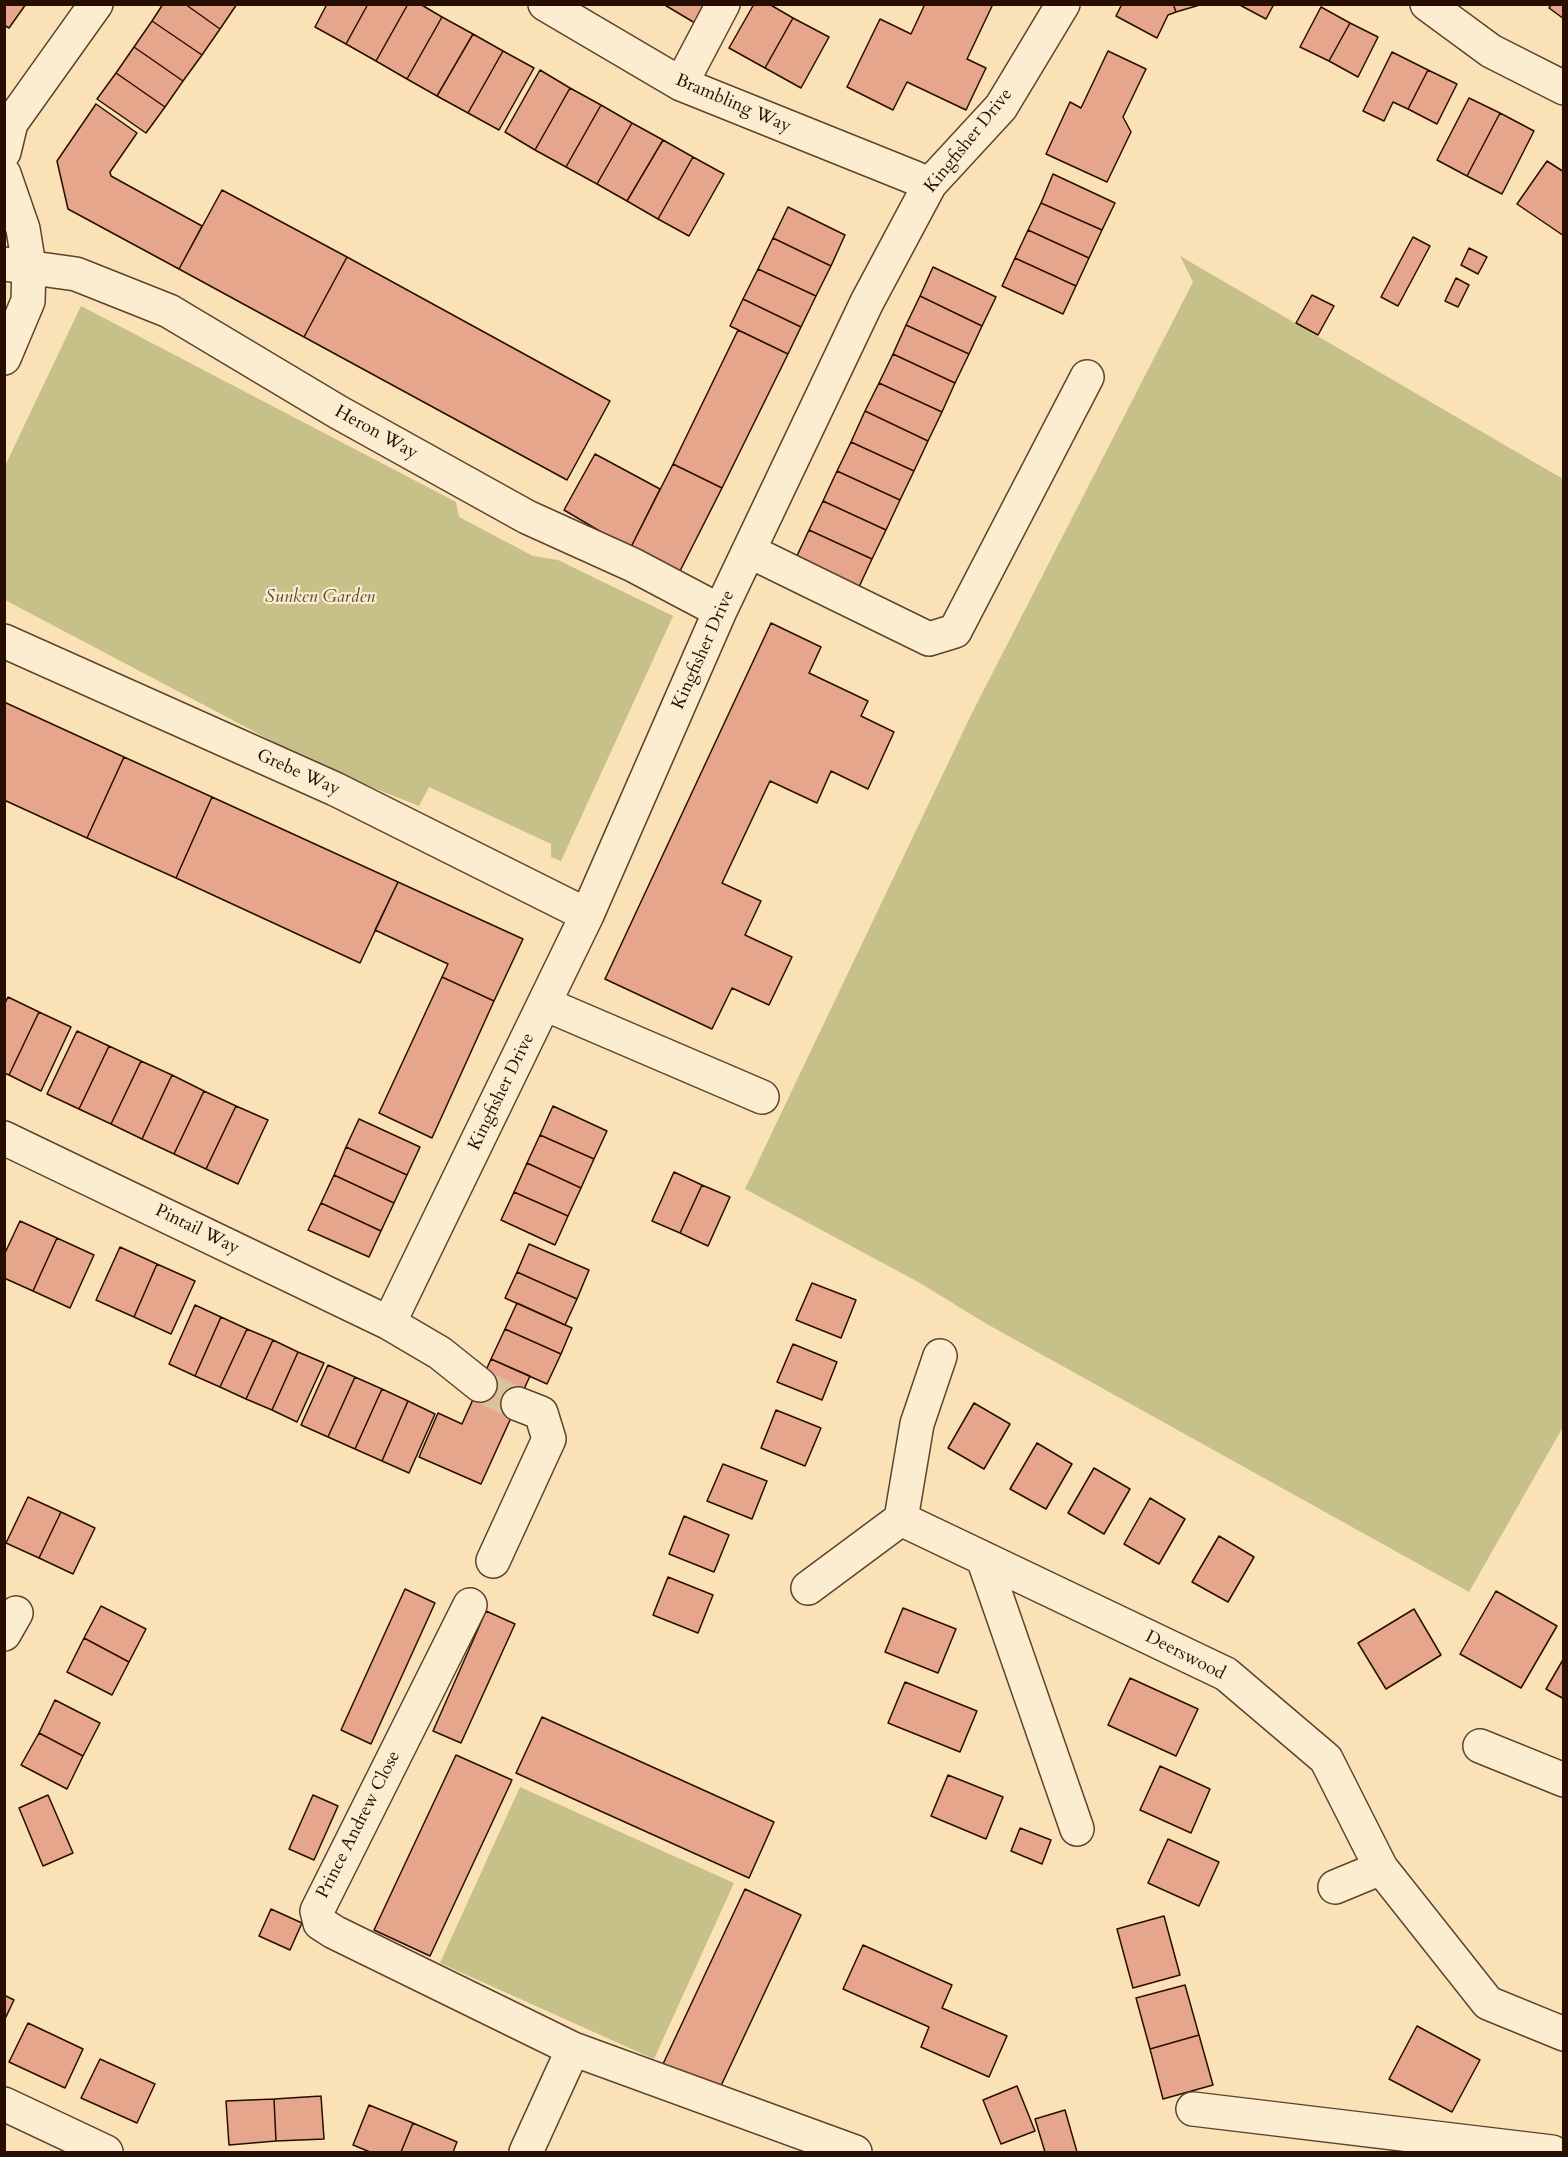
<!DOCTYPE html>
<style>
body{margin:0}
#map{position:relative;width:1568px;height:2157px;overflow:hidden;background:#fae2b6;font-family:Cardo,serif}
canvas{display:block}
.frame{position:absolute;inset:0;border:6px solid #280e01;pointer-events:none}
</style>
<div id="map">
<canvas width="1568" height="2157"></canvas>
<div class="frame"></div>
</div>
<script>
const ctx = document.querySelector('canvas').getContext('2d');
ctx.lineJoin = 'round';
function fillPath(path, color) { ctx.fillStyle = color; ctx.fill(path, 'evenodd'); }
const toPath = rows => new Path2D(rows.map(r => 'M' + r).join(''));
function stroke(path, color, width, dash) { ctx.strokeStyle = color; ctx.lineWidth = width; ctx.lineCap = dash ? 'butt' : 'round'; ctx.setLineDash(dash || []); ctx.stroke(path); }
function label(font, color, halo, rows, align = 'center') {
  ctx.font = font + ' Cardo,serif'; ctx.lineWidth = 4.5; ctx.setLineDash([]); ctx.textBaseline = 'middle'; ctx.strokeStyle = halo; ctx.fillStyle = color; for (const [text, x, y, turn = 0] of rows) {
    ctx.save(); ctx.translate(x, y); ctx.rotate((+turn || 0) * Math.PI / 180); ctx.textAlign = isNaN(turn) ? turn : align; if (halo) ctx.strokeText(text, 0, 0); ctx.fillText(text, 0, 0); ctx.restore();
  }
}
const green = toPath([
 [1180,256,1563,479,1563,1427,1469,1592,985,1323,920,1283,745,1189,972,713,1193,282],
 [81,306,456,502,459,517,533,556,558,560,673,616,561,861,551,857,551,844,429,787,419,806,276,749,272,741,5,600,4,468],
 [520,1787,734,1883,654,2059,440,1963]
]);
const building = toPath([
 [4,4,26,4,9,28,4,25,4,4],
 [163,4,185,4,220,29,202,55,152,21,163,4],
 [185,4,237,4,220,29,185,4],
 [327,4,368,4,346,44,315,27,327,4],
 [368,4,408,4,376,61,346,44,368,4],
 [408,4,420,4,442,17,407,79,376,61,408,4],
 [663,4,706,4,695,23,663,4],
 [754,4,769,4,793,18,765,68,729,48,754,4],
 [925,4,993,4,967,59,986,68,966,110,907,82,893,110,847,87,880,19,911,34,925,4],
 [1122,4,1173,4,1176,12,1168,15,1157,38,1116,16,1122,4],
 [1173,4,1203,4,1176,12,1173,4],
 [1238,4,1274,4,1266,19,1238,4],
 [1552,4,1564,4,1564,19,1549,8,1552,4],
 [1321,7,1350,23,1329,61,1300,47,1321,7],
 [442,17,473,34,437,96,407,79,442,17],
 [793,18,829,37,801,88,765,68,793,18],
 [152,21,202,55,183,81,134,47,152,21],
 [1350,23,1378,37,1358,77,1329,61,1350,23],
 [473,34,503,51,468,113,437,96,473,34],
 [134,47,183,81,165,107,116,73,134,47],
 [503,51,534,68,499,130,468,113,503,51],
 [1108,51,1146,69,1123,117,1131,132,1107,182,1046,154,1070,102,1081,108,1108,51],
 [1392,52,1428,70,1408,109,1393,102,1384,121,1363,111,1392,52],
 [540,70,570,88,535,150,505,132,540,70],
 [1428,70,1457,84,1437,124,1408,109,1428,70],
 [116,73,165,107,146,133,97,99,116,73],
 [570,88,601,105,566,167,535,150,570,88],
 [1469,98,1500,113,1467,176,1437,160,1469,98],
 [96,104,137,133,110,172,111,176,202,226,179,269,68,209,57,161,96,104],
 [601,105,632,123,597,184,566,167,601,105],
 [1500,113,1534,131,1502,194,1467,176,1500,113],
 [632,123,663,140,627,201,597,184,632,123],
 [663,140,693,157,658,219,627,201,663,140],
 [693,157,724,174,689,236,658,219,693,157],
 [1547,161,1564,172,1564,236,1517,204,1547,161],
 [1053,174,1115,203,1102,230,1041,203,1053,174],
 [222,190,347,257,304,337,179,269,222,190],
 [1041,203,1102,230,1089,258,1028,230,1041,203],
 [788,207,845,235,831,266,773,238,788,207],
 [1028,230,1089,258,1076,286,1015,258,1028,230],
 [1413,237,1430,246,1398,306,1381,297,1413,237],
 [773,238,831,266,816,296,758,269,773,238],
 [1469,248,1487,257,1478,274,1461,265,1469,248],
 [347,257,610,401,567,480,304,337,347,257],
 [1015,258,1076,286,1063,314,1002,286,1015,258],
 [933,267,996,297,982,326,920,296,933,267],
 [758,269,816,296,801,327,743,299,758,269],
 [1456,278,1469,285,1458,307,1445,301,1456,278],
 [1312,295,1334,306,1318,335,1296,323,1312,295],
 [920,296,982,326,969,354,906,325,920,296],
 [743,299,801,327,788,354,730,326,743,299],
 [906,325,969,354,955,383,893,354,906,325],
 [738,330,788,354,722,488,673,464,738,330],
 [893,354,955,383,942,412,879,383,893,354],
 [879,383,942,412,928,441,865,411,879,383],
 [865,411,928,441,914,471,851,442,865,411],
 [851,442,914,471,900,500,837,471,851,442],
 [595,454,660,489,630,549,564,510,595,454],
 [673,464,722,488,679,573,630,549,673,464],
 [837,471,900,500,886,530,823,501,837,471],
 [823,501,886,530,872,559,809,530,823,501],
 [809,530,872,559,858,589,795,560,809,530],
 [771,623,821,647,809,673,868,701,861,716,894,732,868,789,831,771,817,803,770,781,722,883,761,901,745,935,792,957,769,1005,732,988,712,1029,605,979,771,623],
 [4,702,124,757,87,838,4,800,4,702],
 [124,757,212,797,176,878,87,838,124,757],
 [212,797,398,882,360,963,176,878,212,797],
 [398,882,523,939,494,1001,442,977,448,964,375,930,398,882],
 [442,977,494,1001,432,1138,379,1113,442,977],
 [8,997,39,1012,9,1075,4,1073,4,1005,8,997],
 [39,1012,71,1027,41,1091,9,1075,39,1012],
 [77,1031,109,1046,79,1109,47,1094,77,1031],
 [109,1046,141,1061,111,1124,79,1109,109,1046],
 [141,1061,172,1075,142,1139,111,1124,141,1061],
 [172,1075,204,1091,174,1154,142,1139,172,1075],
 [204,1091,236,1106,206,1169,174,1154,204,1091],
 [236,1106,268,1120,238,1184,206,1169,236,1106],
 [553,1106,607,1131,594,1159,540,1135,553,1106],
 [359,1119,420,1147,407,1175,346,1147,359,1119],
 [540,1135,594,1159,581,1188,527,1163,540,1135],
 [346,1147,407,1175,394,1203,334,1175,346,1147],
 [527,1163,581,1188,568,1216,514,1192,527,1163],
 [674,1172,702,1185,680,1233,652,1221,674,1172],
 [334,1175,394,1203,381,1231,321,1203,334,1175],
 [702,1185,730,1197,708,1246,680,1233,702,1185],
 [514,1192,568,1216,555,1245,501,1220,514,1192],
 [321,1203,381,1231,369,1257,308,1230,321,1203],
 [20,1221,57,1238,33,1291,4,1278,4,1255,20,1221],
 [57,1238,94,1255,70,1308,33,1291,57,1238],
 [529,1244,589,1270,577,1299,517,1272,529,1244],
 [120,1247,157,1264,134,1317,96,1300,120,1247],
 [157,1264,195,1281,171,1334,134,1317,157,1264],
 [517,1272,577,1299,565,1325,505,1298,517,1272],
 [812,1283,856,1300,841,1338,796,1320,812,1283],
 [517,1303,572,1328,561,1354,505,1329,517,1303],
 [195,1305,221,1317,195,1376,169,1364,195,1305],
 [221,1317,247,1329,220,1387,195,1376,221,1317],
 [247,1329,273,1340,246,1399,220,1387,247,1329],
 [505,1329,561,1354,547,1384,491,1359,505,1329],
 [273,1340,298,1352,272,1410,246,1399,273,1340],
 [793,1344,837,1362,822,1400,777,1382,793,1344],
 [298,1352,324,1363,297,1422,272,1410,298,1352],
 [491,1359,530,1376,481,1484,419,1457,438,1413,462,1424,491,1359],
 [328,1365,355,1377,328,1437,301,1425,328,1365],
 [355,1377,382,1389,355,1449,328,1437,355,1377],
 [382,1389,408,1401,382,1461,355,1449,382,1389],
 [408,1401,435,1414,409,1473,382,1461,408,1401],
 [974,1403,1010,1424,984,1469,948,1448,974,1403],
 [776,1410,821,1428,805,1466,761,1448,776,1410],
 [1037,1443,1072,1464,1046,1509,1010,1489,1037,1443],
 [723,1464,767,1481,752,1519,707,1501,723,1464],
 [1094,1468,1130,1489,1104,1534,1068,1513,1094,1468],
 [28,1497,61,1512,39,1558,6,1543,28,1497],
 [1150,1498,1185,1519,1159,1564,1124,1544,1150,1498],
 [61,1512,95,1528,73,1574,39,1558,61,1512],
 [684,1516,729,1535,714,1572,669,1554,684,1516],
 [1219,1536,1254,1557,1228,1602,1192,1582,1219,1536],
 [668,1577,713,1595,698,1633,653,1615,668,1577],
 [405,1589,435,1603,371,1744,341,1730,405,1589],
 [1496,1591,1557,1626,1521,1688,1460,1654,1496,1591],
 [101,1606,146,1629,129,1662,84,1638,101,1606],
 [903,1608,956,1629,938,1673,885,1652,903,1608],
 [1414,1609,1441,1655,1386,1689,1358,1643,1414,1609],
 [486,1611,515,1624,461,1743,433,1731,486,1611],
 [84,1638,129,1662,112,1695,67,1672,84,1638],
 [1564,1658,1564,1699,1546,1689,1564,1658],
 [1130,1678,1198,1709,1176,1756,1108,1725,1130,1678],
 [905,1682,977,1711,960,1752,888,1723,905,1682],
 [55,1700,100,1723,83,1756,39,1733,55,1700],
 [542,1717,774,1822,749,1878,516,1773,542,1717],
 [39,1733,83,1756,67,1789,21,1765,39,1733],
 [456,1755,512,1780,430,1956,374,1930,456,1755],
 [1160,1766,1210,1789,1191,1833,1140,1810,1160,1766],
 [948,1775,1003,1797,986,1839,931,1816,948,1775],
 [48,1795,73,1853,43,1866,19,1808,48,1795],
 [313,1795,338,1806,314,1860,289,1849,313,1795],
 [1020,1828,1051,1840,1042,1864,1011,1851,1020,1828],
 [1168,1839,1219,1862,1199,1906,1148,1883,1168,1839],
 [745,1889,801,1915,719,2090,663,2064,745,1889],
 [271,1909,302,1923,290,1950,259,1936,271,1909],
 [1164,1916,1180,1975,1133,1988,1117,1929,1164,1916],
 [863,1945,952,1985,942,2008,1007,2036,989,2077,921,2047,929,2027,843,1989,863,1945],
 [1185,1985,1199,2035,1150,2049,1136,1998,1185,1985],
 [4,1995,14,2000,4,2021,4,1995],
 [28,2023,83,2049,65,2088,9,2062,28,2023],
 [1417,2026,1480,2060,1452,2112,1389,2079,1417,2026],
 [1199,2035,1213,2085,1163,2099,1150,2049,1199,2035],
 [100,2059,155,2084,137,2123,81,2098,100,2059],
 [1017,2086,1035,2131,1001,2144,983,2100,1017,2086],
 [321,2096,324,2139,276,2141,274,2099,321,2096],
 [274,2099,276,2141,229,2145,226,2101,274,2099],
 [369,2105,413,2123,401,2152,370,2152,353,2145,369,2105],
 [1065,2110,1077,2152,1045,2152,1035,2119,1065,2110],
 [413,2123,457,2142,453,2152,401,2152,413,2123]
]);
const minorTunnel = toPath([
 [480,1385,518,1404]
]);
const minor = toPath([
 [545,4,681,84,930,184],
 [1427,4,1491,51,1564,88],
 [681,84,723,4],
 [4,152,11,123,96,4],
 [4,174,23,229,29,266,28,301,4,358],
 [4,264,76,274,169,311,338,412,527,517,633,565,720,611],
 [749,551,929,639,955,631,1087,377],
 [4,641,335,789,587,915],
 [545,1004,762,1097],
 [4,1138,389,1323,440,1353,480,1385],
 [389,1323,587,915,720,611,867,302,930,184,1001,107,1063,4],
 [901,1519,917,1424,940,1356],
 [983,1558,1077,1829],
 [493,1561,549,1439,541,1413,518,1404],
 [808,1588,901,1519,1226,1674,1326,1759,1381,1868],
 [470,1605,317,1911,320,1923,334,1932,573,2049,855,2152],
 [4,1634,16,1613],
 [1480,1746,1564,1780],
 [1335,1887,1381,1868,1488,2003,1564,2034],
 [4,2104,106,2152],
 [1193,2109,1552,2152],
 [526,2152,573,2049]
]);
const streetNames = [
 ["Brambling Way",733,104,23],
 ["Kingfisher Drive",969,141,-51],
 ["Heron Way",376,433,29],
 ["Kingfisher Drive",704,650,-66],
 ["Grebe Way",298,773,24],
 ["Kingfisher Drive",502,1092,-64],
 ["Pintail Way",197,1230,26],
 ["Deerswood",1185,1656,27],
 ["Prince Andrew Close",359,1825,-63]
];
const parkNames = [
 ["Sunken Garden",320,598]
];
fillPath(green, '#c6c189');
fillPath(building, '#e6a68b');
stroke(building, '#280e01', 1.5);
stroke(minorTunnel, '#dac29b', 33, [33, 16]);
stroke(minor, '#5c432e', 36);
stroke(minor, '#fcecd0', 33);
label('18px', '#280e01', '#fcecd0', streetNames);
label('italic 18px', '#5f4d31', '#fcecd0', parkNames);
</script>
